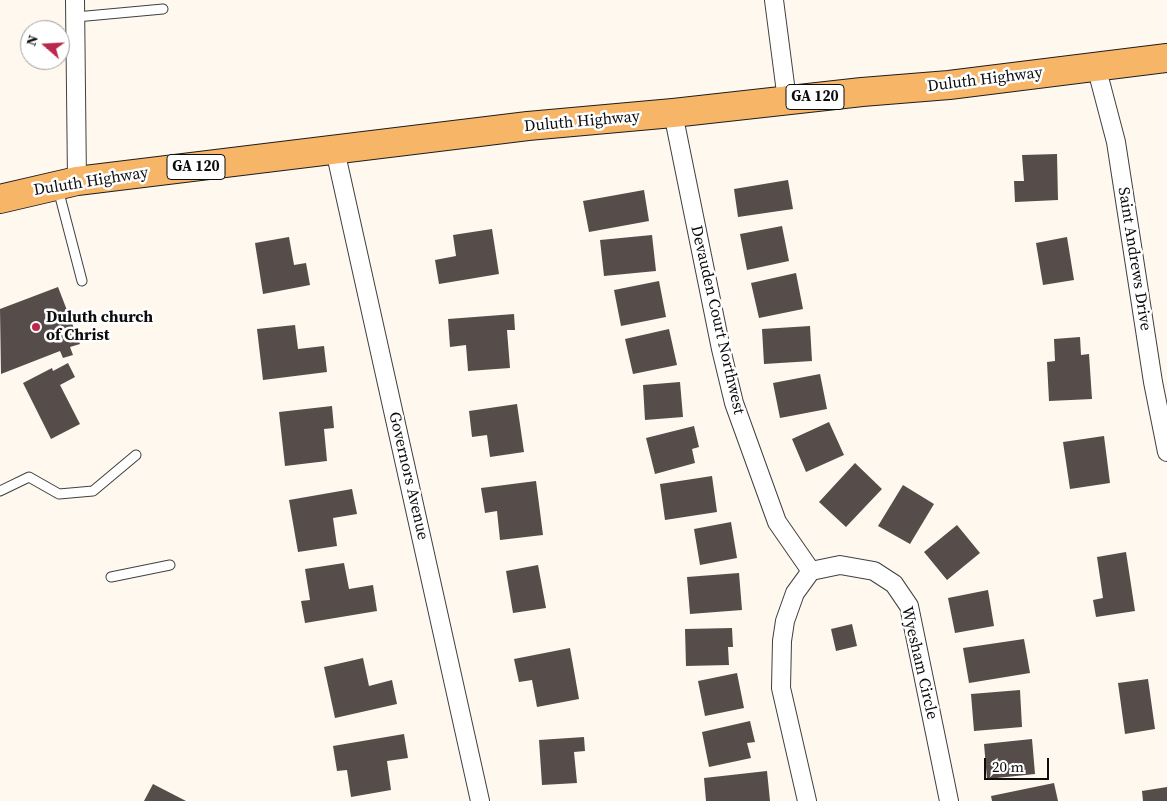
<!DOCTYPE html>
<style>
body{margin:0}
#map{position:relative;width:1167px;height:801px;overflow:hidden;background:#fff8ee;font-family:"Source Serif 4",serif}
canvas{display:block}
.north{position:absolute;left:20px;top:20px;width:50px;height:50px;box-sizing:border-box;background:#fff;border:1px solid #9e9e9e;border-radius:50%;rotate:289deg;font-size:14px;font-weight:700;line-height:20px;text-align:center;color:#0d0d0d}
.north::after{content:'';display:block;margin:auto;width:18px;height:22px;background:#bb284e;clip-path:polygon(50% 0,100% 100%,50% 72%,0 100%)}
.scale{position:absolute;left:984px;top:758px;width:65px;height:22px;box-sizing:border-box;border:2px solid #0d0d0d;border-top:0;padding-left:6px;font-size:15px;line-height:18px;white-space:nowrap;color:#0d0d0d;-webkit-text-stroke:4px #fff;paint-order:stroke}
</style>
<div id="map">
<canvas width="1167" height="801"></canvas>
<div class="north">N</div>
<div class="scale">20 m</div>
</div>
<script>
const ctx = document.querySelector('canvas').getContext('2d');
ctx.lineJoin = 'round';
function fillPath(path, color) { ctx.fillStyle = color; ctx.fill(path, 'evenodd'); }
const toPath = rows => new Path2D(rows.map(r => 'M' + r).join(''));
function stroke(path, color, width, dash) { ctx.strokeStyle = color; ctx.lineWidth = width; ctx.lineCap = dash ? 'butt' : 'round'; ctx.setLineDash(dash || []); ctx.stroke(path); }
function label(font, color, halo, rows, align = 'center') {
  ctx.font = font + ' "Source Serif 4",serif'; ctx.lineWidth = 5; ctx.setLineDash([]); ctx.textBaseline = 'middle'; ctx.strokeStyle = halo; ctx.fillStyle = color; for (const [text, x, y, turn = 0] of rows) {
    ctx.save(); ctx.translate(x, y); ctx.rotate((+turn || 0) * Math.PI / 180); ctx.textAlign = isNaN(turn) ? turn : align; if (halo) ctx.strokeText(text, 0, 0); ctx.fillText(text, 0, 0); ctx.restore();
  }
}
const building = toPath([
 [1057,154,1058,200,1015,202,1014,181,1024,181,1022,155],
 [788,180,793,209,738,217,734,189],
 [644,190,649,221,589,232,583,201],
 [782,226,789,261,747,270,740,234],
 [492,229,499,274,439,284,435,260,456,256,453,235],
 [652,235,656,271,604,276,600,240],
 [289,237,294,265,306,263,310,285,263,294,255,243],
 [1067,237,1074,280,1043,285,1036,243],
 [796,273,803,309,759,318,751,283],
 [659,281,666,317,621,326,614,290],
 [58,287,80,344,70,347,73,355,63,358,60,351,1,374,0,309],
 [514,314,515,330,507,330,510,368,468,371,466,345,450,347,448,319],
 [295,325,298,349,324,346,327,372,263,380,257,329],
 [810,326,812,361,764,364,762,329],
 [669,329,677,365,633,374,625,339],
 [1080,337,1081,355,1089,354,1092,399,1049,401,1047,362,1055,361,1054,339],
 [68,363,75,377,60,385,80,424,51,439,23,383,52,368,53,371],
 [820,374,827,409,780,418,773,383],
 [680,382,683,417,645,420,643,385],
 [517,404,524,452,490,457,487,435,472,437,469,411],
 [332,406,334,428,324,429,327,461,285,466,279,412],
 [829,422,844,455,806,472,792,439],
 [694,426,699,447,692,449,695,463,655,474,646,438],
 [1104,436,1110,483,1070,489,1063,442],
 [855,463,882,489,846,527,819,502],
 [712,476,717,512,665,520,660,484],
 [536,481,543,535,500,540,497,511,485,513,481,488],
 [903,485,934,504,910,544,878,526],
 [352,489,357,514,333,518,337,546,298,552,289,500],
 [731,522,737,558,700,565,694,529],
 [957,525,980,553,947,580,924,552],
 [1126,552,1135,611,1096,617,1093,600,1103,598,1097,557],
 [344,563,349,589,373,585,377,611,305,623,301,601,310,600,305,569],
 [538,565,546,608,513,613,506,571],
 [739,573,742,610,690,614,687,577],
 [988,590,994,626,955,633,948,598],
 [852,624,857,646,836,651,831,629],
 [732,628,733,647,728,647,729,665,686,666,685,629],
 [1024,639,1030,673,969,683,963,648],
 [570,648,579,699,537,707,532,680,519,682,514,659],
 [363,658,369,686,392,680,397,704,335,718,324,667],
 [737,673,744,708,705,716,698,681],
 [1148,679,1155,729,1125,734,1118,683],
 [1020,690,1022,727,974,731,971,694],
 [750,721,755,742,747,743,751,758,709,767,702,732],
 [404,734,408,758,387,761,391,790,351,797,347,770,337,771,333,746],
 [584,737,585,751,574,752,577,783,542,785,539,740],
 [1032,739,1035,774,987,779,984,744],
 [767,771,770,801,706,801,704,778],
 [1054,783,1058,801,992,801,991,796],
 [153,784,186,801,144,801],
 [1167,787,1167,801,1143,801,1142,791]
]);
const lane = toPath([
 [76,17,163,9],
 [58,189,82,281],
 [0,491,29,477,59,494,93,491,136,455],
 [111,577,170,565]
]);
const street = toPath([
 [75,0,77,181],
 [774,0,787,100],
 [1096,66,1116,142,1153,382,1167,452],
 [673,113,721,349,734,403,777,522,811,571],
 [335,150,480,801],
 [807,801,781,688,782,641,785,621,795,593,811,571,840,565,874,571,894,584,909,606,949,801]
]);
const primary = toPath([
 [0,199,77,181,528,126,673,113,862,92,949,85,1167,58]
]);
const markers = [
 [36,327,5,"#bb284e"]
];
const shields = [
 [815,97,58],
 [196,167,58]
];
const shieldNames = [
 ["GA 120",815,97],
 ["GA 120",196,167]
];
const streetNames = [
 ["Duluth Highway",985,80,-7],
 ["Duluth Highway",582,122,-5],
 ["Duluth Highway",91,182,-9],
 ["Saint Andrews Drive",1134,259,81],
 ["Devauden Court Northwest",717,320,77],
 ["Governors Avenue",408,476,77],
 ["Wyesham Circle",919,663,77]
];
const poiNames = [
 ["Duluth church",46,318],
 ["of Christ",46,336]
];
fillPath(building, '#564c4a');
stroke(lane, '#404040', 11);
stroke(street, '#404040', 20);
stroke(primary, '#1e1e1e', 30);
stroke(lane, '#fff', 9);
stroke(street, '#fff', 18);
stroke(primary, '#f6b567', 28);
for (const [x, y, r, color] of markers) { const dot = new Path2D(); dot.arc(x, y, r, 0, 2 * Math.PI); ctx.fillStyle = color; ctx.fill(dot); stroke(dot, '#fff', 2); }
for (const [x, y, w] of shields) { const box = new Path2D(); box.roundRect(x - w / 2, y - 12.5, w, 25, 4); ctx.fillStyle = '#fff'; ctx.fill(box); stroke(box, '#0d0d0d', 1); }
label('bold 15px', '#0d0d0d', null, shieldNames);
label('16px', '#0d0d0d', '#fff', streetNames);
label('bold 16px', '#0d0d0d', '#fff', poiNames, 'left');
</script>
